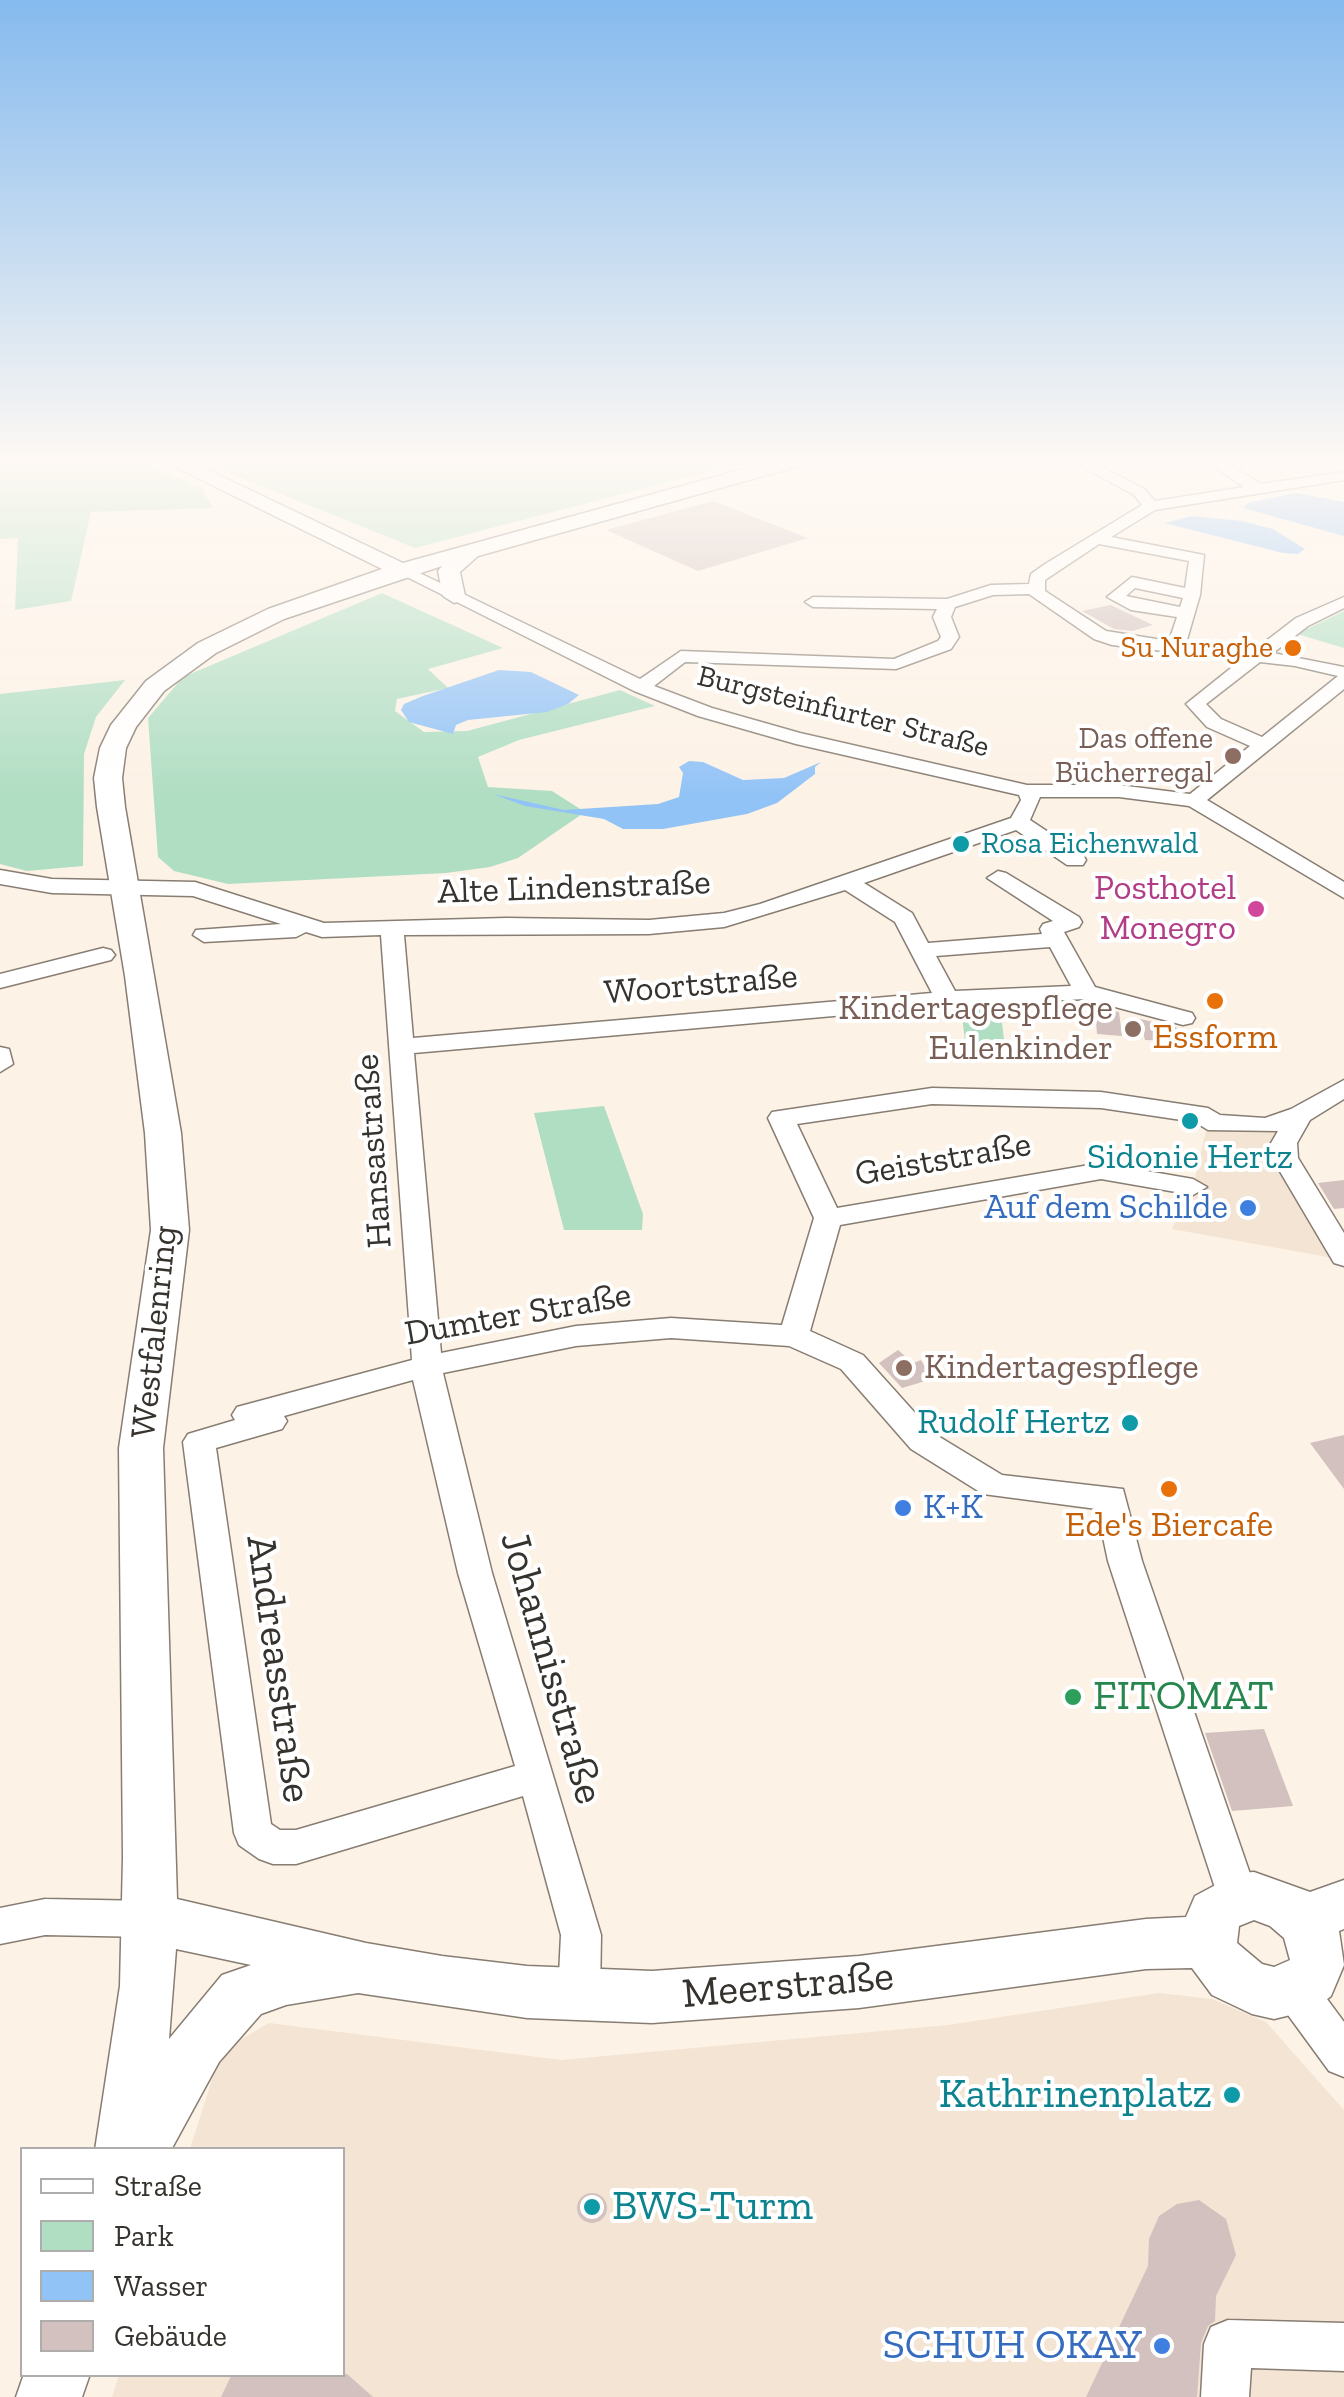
<!DOCTYPE html>
<meta charset="utf-8">
<style>
body{margin:0}
#map{position:relative;width:1344px;height:2397px;overflow:hidden;background:#fdf2e6;font-family:"Zilla Slab",serif}
canvas{display:block}
.legend{position:absolute;left:20px;top:2147px;width:325px;height:230px;box-sizing:border-box;background:#fff;border:2px solid #afadab;margin:0;padding:12px 18px;list-style:none;font-size:30px;color:#36322d}
.legend li{display:flex;align-items:center;gap:20px;height:50px}
.legend b{width:50px;border:2px solid #afadab}
</style>
<div id="map">
<canvas width="1344" height="2397"></canvas>
<ul class="legend">
<li><b style="height:12px;background:#fff"></b>Straße</li>
<li><b style="height:28px;background:#b0dec3"></b>Park</li>
<li><b style="height:28px;background:#92c3f7"></b>Wasser</li>
<li><b style="height:28px;background:#d2c1be"></b>Gebäude</li>
</ul>
</div>
<script>
const ctx = document.querySelector('canvas').getContext('2d');
ctx.lineJoin = 'round';
function fillPath(path, color) { ctx.fillStyle = color; ctx.fill(path, 'evenodd'); }
const toPath = rows => new Path2D(rows.map(r => 'M' + r).join(''));
function stroke(path, color, width, dash) { ctx.strokeStyle = color; ctx.lineWidth = width; ctx.lineCap = dash ? 'butt' : 'round'; ctx.setLineDash(dash || []); ctx.stroke(path); }
function label(font, color, halo, rows, align = 'center') {
  ctx.font = font + ' "Zilla Slab",serif'; ctx.lineWidth = 8; ctx.setLineDash([]); ctx.textBaseline = 'middle'; ctx.strokeStyle = halo; ctx.fillStyle = color; for (const [text, x, y, turn = 0] of rows) {
    ctx.save(); ctx.translate(x, y); ctx.rotate((+turn || 0) * Math.PI / 180); ctx.textAlign = isNaN(turn) ? turn : align; if (halo) ctx.strokeText(text, 0, 0); ctx.fillText(text, 0, 0); ctx.restore();
  }
}
const built = toPath([
 [1300,1115,1284,1143,1344,1260,1172,1229,1193,1187,1208,1122,1242,1126],
 [1159,1993,1212,1999,1266,2022,1344,2110,1344,2397,112,2397,119,2375,342,2374,342,2150,190,2149,221,2051,269,2023,561,2060,948,2025]
]);
const green = toPath([
 [0,460,138,460,206,490,202,491,214,508,91,512,71,601,15,610,18,538,0,539],
 [197,460,753,460,415,548],
 [382,593,503,648,428,669,448,688,397,699,395,711,424,732,467,731,620,690,655,706,519,740,478,757,488,787,552,791,585,812,518,858,490,867,446,873,228,884,174,871,158,857,148,718,183,677],
 [1344,611,1344,648,1297,634],
 [125,680,96,717,84,754,83,866,27,871,0,864,0,694],
 [992,1003,1002,1023,1005,1048,965,1042,961,1006],
 [604,1106,643,1214,642,1230,564,1230,534,1113]
]);
const water = toPath([
 [1296,493,1344,502,1344,536,1243,508,1248,503],
 [1192,516,1242,521,1273,529,1305,549,1298,554,1283,553,1164,523],
 [499,670,531,672,579,695,568,704,547,712,468,720,456,725,453,734,409,722,401,710,404,704,423,696],
 [689,761,703,762,743,780,784,778,821,762,815,767,815,774,777,803,747,814,663,829,623,829,604,819,525,806,493,794,564,810,658,804,679,797,683,773,679,767]
]);
const building = toPath([
 [713,501,808,538,698,571,606,530],
 [1111,605,1119,609,1153,625,1132,631,1114,629,1082,611],
 [1095,1008,1119,1012,1122,1036,1097,1034],
 [1140,1019,1173,1026,1206,1042,1145,1040],
 [1344,1180,1344,1208,1334,1209,1318,1183],
 [898,1350,913,1363,921,1360,932,1379,902,1388,879,1363],
 [1344,1435,1344,1489,1310,1443],
 [1264,1729,1293,1806,1232,1811,1205,1733],
 '577 2208a15 15 0 1 1 30 0a15 15 0 1 1-30 0Z',
 [1199,2200,1226,2219,1236,2255,1216,2296,1215,2321,1208,2326,1201,2343,1197,2397,1086,2397,1148,2266,1149,2239,1159,2216,1177,2204],
 [232,2374,347,2374,373,2397,221,2397]
]);
const street = toPath([
 [1070,460,1089,460,1144,489,1155,501,1244,487,1204,460,1221,460,1261,484,1344,472,1344,480,1155,510,1111,537,1204,555,1200,595,1186,643,1253,651,1296,618,1344,597,1344,608,1308,626,1273,653,1344,667,1344,689,1207,800,1344,882,1344,898,1189,806,1119,797,1040,797,1030,820,1083,855,1086,860,1083,865,1067,865,1016,830,864,883,912,913,928,943,1042,934,1040,929,1043,924,1053,921,987,878,998,871,1006,873,1079,917,1082,922,1079,927,1064,932,1095,987,1192,1013,1195,1018,1192,1023,1183,1025,1085,999,947,1006,414,1053,441,1353,576,1326,671,1318,782,1325,814,1218,768,1118,772,1112,932,1088,1101,1092,1208,1108,1220,1115,1265,1118,1291,1109,1344,1080,1344,1099,1310,1120,1297,1143,1298,1158,1344,1233,1344,1266,1334,1263,1272,1158,1271,1143,1278,1131,1208,1130,1195,1122,1101,1108,932,1104,797,1124,837,1208,1101,1163,1193,1179,1207,1187,1193,1195,1101,1179,840,1225,810,1331,863,1355,933,1433,1002,1475,1123,1489,1142,1561,1258,1897,1252,1910,1238,1915,1224,1910,1218,1897,1108,1561,1097,1509,983,1494,911,1449,841,1369,789,1346,671,1338,576,1346,443,1373,492,1573,601,1935,600,1995,594,2009,579,2014,564,2009,558,1995,561,1935,523,1796,296,1864,273,1864,259,1859,239,1845,234,1833,183,1442,188,1434,235,1420,232,1415,237,1407,412,1360,381,935,322,937,306,932,296,937,204,942,193,935,196,930,281,924,193,896,52,893,0,884,0,870,52,879,195,882,324,923,506,918,649,920,724,913,760,904,1011,818,1021,800,1019,795,796,744,698,716,634,691,393,570,407,567,640,679,681,651,894,659,938,641,941,637,933,617,937,609,813,607,805,602,813,597,947,599,991,585,1029,584,1031,574,1045,564,1142,505,1134,495,1070,460],
 [1099,544,1189,561,1185,588,1132,577,1107,597,1131,610,1177,617,1169,641,1106,631,1045,591,1045,580,1099,544],
 [1135,588,1183,598,1180,607,1126,596,1135,588],
 [1029,594,1094,639,1112,645,1241,660,1186,704,1207,727,1250,746,1190,794,1119,785,1027,785,800,733,712,708,654,686,685,662,896,669,951,649,959,637,951,617,955,607,993,595,1029,594],
 [1260,662,1295,666,1338,676,1262,737,1221,719,1206,704,1260,662],
 [845,890,895,922,932,993,413,1038,404,935,649,934,724,927,845,890],
 [1050,947,1071,986,955,991,936,956,1050,947],
 [413,1380,458,1573,515,1766,296,1830,280,1830,271,1824,216,1448,282,1429,287,1421,284,1416,413,1380],
 [103,948,111,950,115,955,111,960,0,988,0,974,103,948],
 [0,1047,9,1049,13,1064,0,1072,0,1047],
 [45,1899,149,1901,163,1906,169,1919,163,1932,149,1937,45,1935,0,1944,0,1908,45,1899],
 [1295,1971,1310,1976,1344,2022,1344,2077,1329,2071,1280,2004,1274,1990,1280,1976,1295,1971],
 [1228,2320,1344,2323,1344,2371,1251,2368,1249,2397,1201,2397,1204,2344,1211,2327,1228,2320]
]);
const secondary = toPath([
 [161,460,187,460,403,563,776,460,809,460,806,464,478,556,460,572,465,596,462,601,454,603,443,596,438,571,442,566,284,619,216,653,164,691,136,727,126,748,122,778,125,807,181,1133,189,1230,163,1448,177,1899,366,1943,442,1956,527,1966,652,1971,859,1956,1146,1919,1186,1917,1195,1896,1238,1873,1254,1872,1310,1892,1344,1880,1344,1929,1339,1931,1344,1965,1331,1996,1315,2009,1274,2019,1252,2014,1212,1995,1192,1968,1146,1969,859,2008,652,2023,527,2018,358,1993,286,2005,261,2014,219,2062,171,2150,95,2150,120,1986,123,1857,119,1448,151,1230,145,1133,125,976,97,807,94,778,100,748,111,725,146,681,198,643,268,609,382,569,161,460],
 [1254,1920,1270,1926,1284,1938,1290,1960,1274,1967,1262,1964,1237,1943,1239,1926,1254,1920],
 [176,1949,251,1965,222,1975,169,2039,176,1949],
 [24,2374,90,2374,82,2397,16,2397,24,2374]
]);
const markers = [
 [1293,648,10,"#e8710a"],
 [1233,756,10,"#8d6e63"],
 [961,844,10,"#0f9aa8"],
 [1256,909,10,"#d1479c"],
 [1215,1001,10,"#e8710a"],
 [1133,1029,10,"#8d6e63"],
 [1190,1121,10,"#0f9aa8"],
 [1248,1208,10,"#3f7fe0"],
 [904,1368,10,"#8d6e63"],
 [1130,1423,10,"#0f9aa8"],
 [1169,1489,10,"#e8710a"],
 [903,1508,10,"#3f7fe0"],
 [1073,1697,10,"#2e9e5b"],
 [1232,2095,10,"#0f9aa8"],
 [592,2207,10,"#0f9aa8"],
 [1162,2346,10,"#3f7fe0"]
];
const farFoodnames = [
 ["Su Nuraghe",1273,648]
];
const farStreetnames = [
 ["Burgsteinfurter Straße",843,712,14]
];
const farEducationnames = [
 ["Das offene",1213,739],
 ["Bücherregal",1213,773]
];
const farCulturenames = [
 ["Rosa Eichenwald",981,844]
];
const streetNames = [
 ["Alte Lindenstraße",574,888,-2],
 ["Woortstraße",701,985,-5],
 ["Hansastraße",374,1151,-94],
 ["Geiststraße",943,1160,-10],
 ["Dumter Straße",518,1315,-10],
 ["Westfalenring",155,1332,-84]
];
const hotelNames = [
 ["Posthotel",1236,889],
 ["Monegro",1236,929]
];
const educationNames = [
 ["Kindertagespflege",1113,1009],
 ["Eulenkinder",1113,1049],
 ["Kindertagespflege",924,1368,"left"]
];
const foodNames = [
 ["Essform",1215,1038],
 ["Ede's Biercafe",1169,1526]
];
const cultureNames = [
 ["Sidonie Hertz",1190,1158],
 ["Rudolf Hertz",1110,1423,"right"]
];
const shopNames = [
 ["Auf dem Schilde",1228,1208],
 ["K+K",923,1508,"left"]
];
const nearStreetnames = [
 ["Johannisstraße",551,1668,74],
 ["Andreasstraße",278,1669,82],
 ["Meerstraße",788,1986,-5]
];
const nearLeisurenames = [
 ["FITOMAT",1093,1697]
];
const nearCulturenames = [
 ["Kathrinenplatz",1212,2095],
 ["BWS-Turm",612,2207,"left"]
];
const nearShopnames = [
 ["SCHUH OKAY",1142,2346]
];
fillPath(built, '#f4e4d3');
fillPath(green, '#b0dec3');
fillPath(water, '#92c3f7');
fillPath(building, '#d2c1be');
stroke(street, '#877d72', 3);
stroke(secondary, '#877d72', 3);
fillPath(street, '#fff');
fillPath(secondary, '#fff');
const sky = ctx.createLinearGradient(0, 0, 0, 796);
sky.addColorStop(0, '#85baee');
sky.addColorStop(0.58, '#fef9f4');
sky.addColorStop(1, '#fef9f400');
ctx.fillStyle = sky;
ctx.fillRect(0, 0, 1344, 796);
for (const [x, y, r, color] of markers) { const dot = new Path2D(); dot.arc(x, y, r, 0, 2 * Math.PI); ctx.fillStyle = color; ctx.fill(dot); stroke(dot, '#fff', 4); }
label('30px', '#c56008', '#fff', farFoodnames, 'right');
label('30px', '#36322d', '#fff', farStreetnames);
label('30px', '#785e54', '#fff', farEducationnames, 'right');
label('30px', '#0d838f', '#fff', farCulturenames, 'left');
label('35px', '#36322d', '#fff', streetNames);
label('35px', '#b23c85', '#fff', hotelNames, 'right');
label('35px', '#785e54', '#fff', educationNames, 'right');
label('35px', '#c56008', '#fff', foodNames);
label('35px', '#0d838f', '#fff', cultureNames);
label('35px', '#366cbe', '#fff', shopNames, 'right');
label('42px', '#36322d', '#fff', nearStreetnames);
label('42px', '#27864d', '#fff', nearLeisurenames, 'left');
label('42px', '#0d838f', '#fff', nearCulturenames, 'right');
label('42px', '#366cbe', '#fff', nearShopnames, 'right');
</script>
